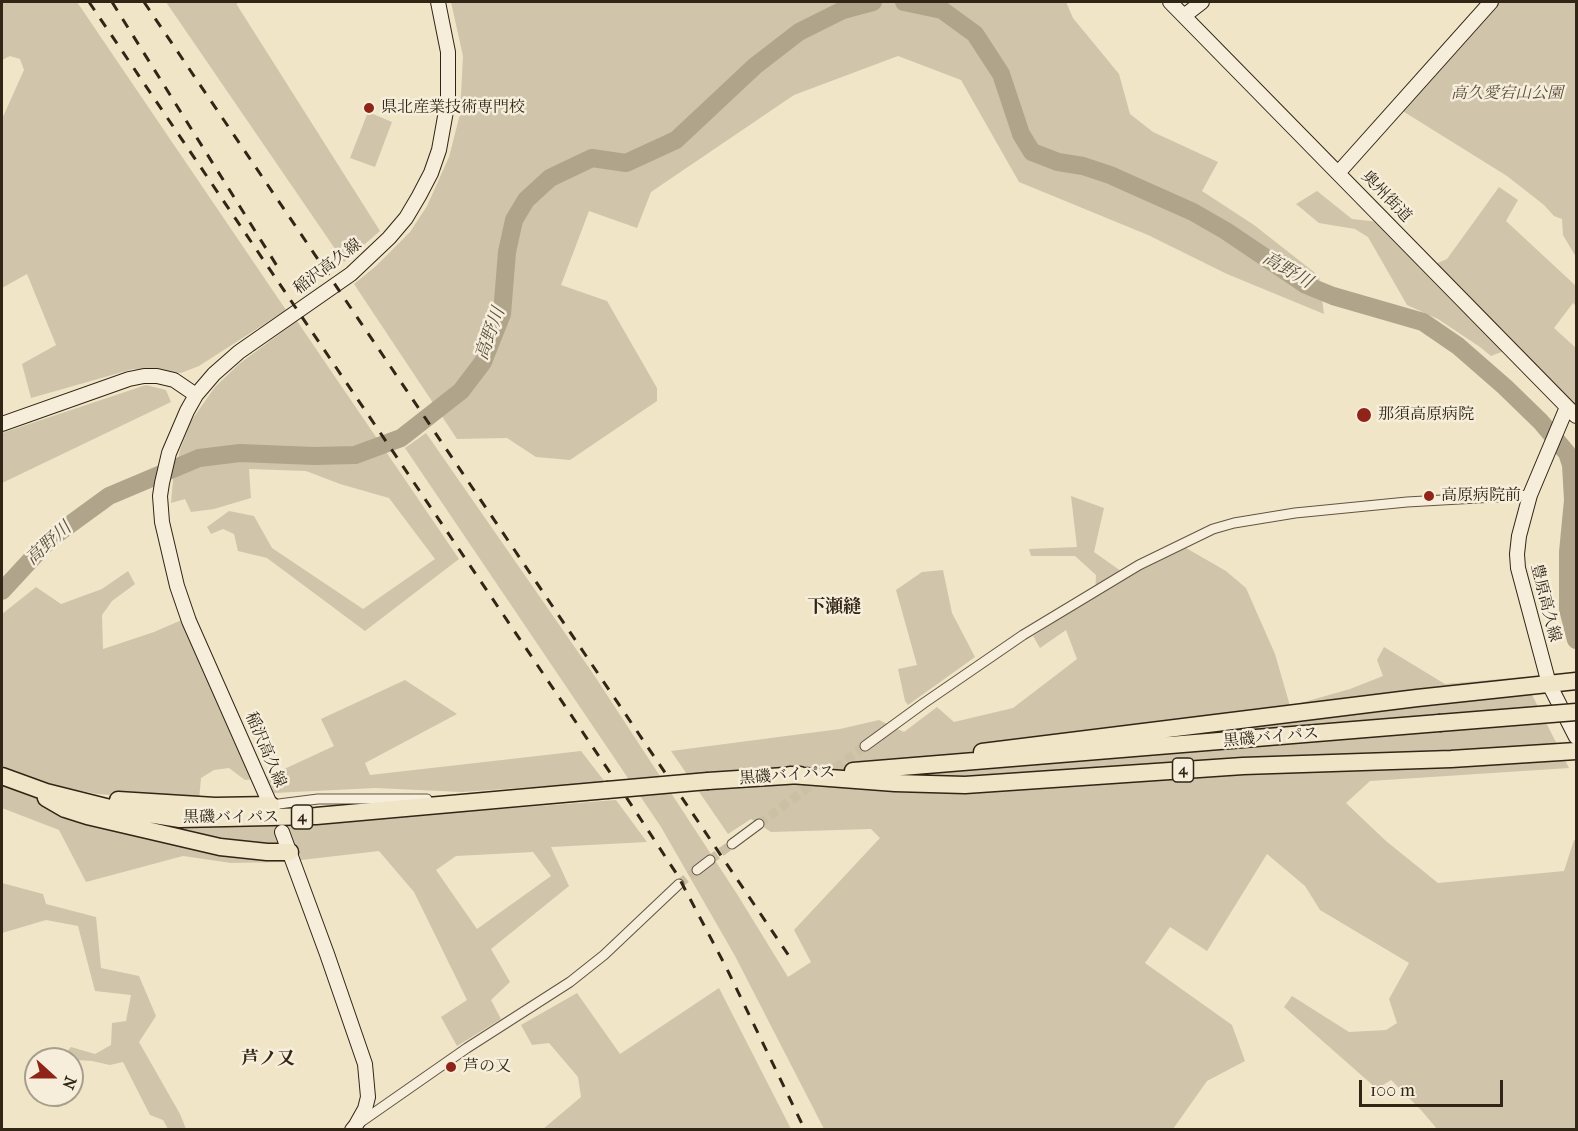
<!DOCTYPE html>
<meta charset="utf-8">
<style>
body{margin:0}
#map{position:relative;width:1578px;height:1131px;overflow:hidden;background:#f1e5c8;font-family:"IM FELL French Canon",serif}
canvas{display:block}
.frame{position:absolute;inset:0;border:3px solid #312516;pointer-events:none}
.north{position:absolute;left:24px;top:1047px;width:60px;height:60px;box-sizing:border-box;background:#f6eedb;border:2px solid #a79e8c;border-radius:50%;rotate:111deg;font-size:16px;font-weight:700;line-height:24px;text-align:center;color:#312516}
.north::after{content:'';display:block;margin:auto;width:21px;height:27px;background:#8f2418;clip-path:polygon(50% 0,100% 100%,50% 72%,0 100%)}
.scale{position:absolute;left:1359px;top:1080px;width:144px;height:27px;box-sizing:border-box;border:3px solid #312516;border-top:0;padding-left:8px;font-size:18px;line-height:21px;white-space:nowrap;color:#312516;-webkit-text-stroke:4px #f6eedb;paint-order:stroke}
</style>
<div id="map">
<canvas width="1578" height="1131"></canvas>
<div class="frame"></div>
<div class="north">N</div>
<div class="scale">100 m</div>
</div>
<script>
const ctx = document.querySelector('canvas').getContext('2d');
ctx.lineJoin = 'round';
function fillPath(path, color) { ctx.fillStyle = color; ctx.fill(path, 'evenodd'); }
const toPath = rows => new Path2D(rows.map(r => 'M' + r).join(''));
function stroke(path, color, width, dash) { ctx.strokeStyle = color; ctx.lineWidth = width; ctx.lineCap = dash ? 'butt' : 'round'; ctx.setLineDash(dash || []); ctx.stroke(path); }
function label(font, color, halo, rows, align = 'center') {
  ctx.font = font + ' "IM FELL French Canon","Noto Serif JP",serif'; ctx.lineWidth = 5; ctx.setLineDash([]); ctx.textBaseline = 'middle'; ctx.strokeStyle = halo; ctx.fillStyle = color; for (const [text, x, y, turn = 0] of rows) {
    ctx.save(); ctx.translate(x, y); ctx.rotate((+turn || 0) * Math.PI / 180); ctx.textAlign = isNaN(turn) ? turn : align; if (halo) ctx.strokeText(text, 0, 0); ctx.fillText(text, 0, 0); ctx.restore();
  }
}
const green = toPath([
 [2,2,77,2,286,310,199,366,181,373,133,369,31,398,22,364,56,345,27,274,2,288,2,119,24,70,20,59,10,56,2,60],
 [166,2,237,2,237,5,380,231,344,262],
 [451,2,1066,2,1073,18,1119,74,1130,114,1153,132,1218,162,1202,191,1254,225,1319,276,1324,314,1227,274,1148,235,1019,182,961,80,898,56,794,95,651,192,637,228,589,211,561,285,607,301,657,388,657,401,570,460,536,457,507,438,457,439,354,284,376,266,410,232,427,206,449,157,460,114,463,56],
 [1497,2,1576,2,1576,257,1563,235,1562,219,1554,216,1544,205,1507,176,1401,110],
 [368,112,392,122,375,167,350,158],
 [1499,187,1518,200,1506,221,1576,286,1576,306,1573,303,1554,328,1576,348,1576,406,1517,346,1491,356,1480,347,1438,319,1407,305,1368,237,1355,229,1319,223,1296,204,1317,191,1352,219,1380,222,1426,268,1447,259],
 [297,321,459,559,365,631,267,558,238,551,234,534,223,529,211,534,207,527,229,511,254,516,272,548,363,609,435,559,389,498,340,484,306,471,249,469,251,498,214,509,191,512,185,499,171,503,173,480,180,450,191,421,215,387,239,364],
 [146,385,166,390,171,402,2,483,2,433],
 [426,433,592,672,737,894,788,977,811,962,794,930,880,838,871,829,771,832,751,819,728,834,671,751,840,729,879,720,904,732,937,707,954,722,1013,708,1077,659,1066,630,1040,648,1033,636,1095,596,1096,575,1075,556,1031,556,1029,549,1077,547,1071,496,1104,508,1094,552,1128,576,1186,548,1226,571,1246,588,1275,654,1290,706,1350,689,1383,676,1377,660,1384,647,1445,684,1523,677,1569,768,1370,781,1346,803,1386,841,1438,883,1564,871,1574,840,1576,841,1576,1129,1437,1129,1421,1110,1391,1080,1377,1089,1284,1007,1292,996,1349,1032,1386,1030,1397,1023,1389,999,1409,963,1320,910,1305,886,1267,854,1207,951,1170,927,1145,963,1232,1025,1245,1061,1207,1081,1173,1129,824,1129,735,956,661,827,405,448],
 [943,570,952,613,975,657,908,705,905,701,898,669,917,665,896,590,922,572],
 [128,571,135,584,112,601,102,615,103,649,154,632,184,619,255,779,245,780,229,768,214,770,201,778,199,800,151,798,97,794,50,785,2,766,2,614,36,587,61,604,102,589],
 [405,680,457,714,365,763,370,775,581,751,605,782,462,792,375,788,274,793,267,777,334,746,321,719],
 [2,785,95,813,424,815,616,800,647,842,551,847,569,886,491,949,510,982,491,1000,501,1019,457,1046,441,1017,467,1000,414,892,379,851,284,862,231,863,183,856,86,882,59,830,2,808],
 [533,852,551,876,477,929,436,870,456,856],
 [2,883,43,894,46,904,96,917,101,968,139,976,156,1016,139,1042,180,1114,186,1129,168,1129,163,1120,150,1115,123,1062,110,1065,92,1061,60,1059,71,1047,95,1054,111,1045,112,1023,126,1021,131,995,95,991,78,926,46,920,2,933],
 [719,988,791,1129,543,1129,581,1097,578,1077,549,1043,532,1045,521,1025,577,993,620,1054]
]);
const river = toPath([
 [904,2,942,10,975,34,1001,74,1021,134,1032,152,1058,162,1083,166,1110,175,1193,212,1226,231,1306,285,1333,296,1423,322,1458,346,1505,387,1541,422,1567,453,1571,465,1573,500,1568,552,1568,609,1576,640],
 [2,591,50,539,109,496,199,458,240,453,314,456,355,455,401,438,461,391,483,362,502,314,507,252,514,220,526,200,550,178,592,158,626,163,676,140,755,66,799,32,843,10,873,2]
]);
const streetTunnel = toPath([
 [759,824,865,746],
 [710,860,732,844],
 [679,884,697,870]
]);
const street = toPath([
 [865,746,924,703,1023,635,1139,565,1213,529,1234,523,1295,513,1407,502,1530,495],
 [271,805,318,799,427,799],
 [732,844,759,824],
 [697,870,710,860],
 [358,1124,467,1048,570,982,604,955,679,884]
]);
const secondary = toPath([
 [1170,2,1576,416],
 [1184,16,1202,2],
 [1339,172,1491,2],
 [1567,407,1530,495,1519,536,1517,554,1518,568,1549,684,1576,737],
 [2,424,129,379,144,376,157,376,174,380,196,395],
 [274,813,189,621,177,586,162,522,160,496,162,483,169,453,187,411,196,395,214,374,239,352,351,274,389,238,406,218,419,196,431,173,439,150,448,100,448,52,438,2],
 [282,832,327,954,365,1064,368,1097,365,1109,356,1125,352,1130]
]);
const highway = toPath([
 [982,752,1417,698,1576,681],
 [853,771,1439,723],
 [790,775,895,783,965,785,1243,766,1451,759,1576,751],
 [2,776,46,792,110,808,180,819,316,816,607,790],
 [708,781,800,775],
 [46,798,65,809,87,816,220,847,267,852,290,852],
 [118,800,215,806,271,805]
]);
const rail = toPath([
 [89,2,613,777,678,876,726,967,805,1130],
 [112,2,277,266],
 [144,2,791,959]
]);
const highwayBridge = toPath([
 [1439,723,1576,712],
 [607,790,708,781]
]);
const markers = [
 [369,108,6,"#8f2418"],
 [1364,415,8,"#8f2418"],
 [1429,496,6,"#8f2418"],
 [451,1067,6,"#8f2418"]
];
const shields = [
 [1183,770,21],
 [302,817,21]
];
const shieldNames = [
 ["4",1183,770],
 ["4",302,817]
];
const parkNames = [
 ["高久愛宕山公園",1507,94]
];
const poiNames = [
 ["県北産業技術専門校",381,108],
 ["那須高原病院",1378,415],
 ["高原病院前",1441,496],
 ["芦の又",463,1067]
];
const streetNames = [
 ["奥州街道",1386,197,46],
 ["稲沢高久線",328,267,-37],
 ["豊原高久線",1545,603,76],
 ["黒磯バイパス",1271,738,-5],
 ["稲沢高久線",265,750,67],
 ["黒磯バイパス",787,776,-4],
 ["黒磯バイパス",231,818]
];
const waterNames = [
 ["高野川",1287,271,30],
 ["高野川",491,334,-70],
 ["高野川",49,544,-42]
];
const neighbourhoodNames = [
 ["下瀬縫",834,608],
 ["芦ノ又",268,1060]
];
fillPath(green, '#d0c4aa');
stroke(river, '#b0a48b', 18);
stroke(streetTunnel, '#cbbfa4', 9, [9, 4.5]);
stroke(street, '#615542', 11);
stroke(secondary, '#312516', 16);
stroke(highway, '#312516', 19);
stroke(street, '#f6eedb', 9);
stroke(secondary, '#f6eedb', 14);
stroke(highway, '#f1e5c8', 16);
stroke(rail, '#312516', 3, [10, 10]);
stroke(highwayBridge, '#312516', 19, []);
stroke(highwayBridge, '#f1e5c8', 16);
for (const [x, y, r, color] of markers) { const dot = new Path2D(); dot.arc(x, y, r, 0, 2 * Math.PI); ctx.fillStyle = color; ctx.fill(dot); stroke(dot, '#f6eedb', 2); }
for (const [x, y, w] of shields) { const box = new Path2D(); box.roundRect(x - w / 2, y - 12, w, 24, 4.5); ctx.fillStyle = '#f6eedb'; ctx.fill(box); stroke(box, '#312516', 1.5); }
label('bold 15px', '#312516', null, shieldNames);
label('italic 16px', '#594d3b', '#f6eedb', parkNames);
label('16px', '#312516', '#f6eedb', poiNames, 'left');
label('16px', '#312516', '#f6eedb', streetNames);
label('italic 18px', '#5d513f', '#f6eedb', waterNames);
label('bold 18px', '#312516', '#f6eedb', neighbourhoodNames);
</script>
